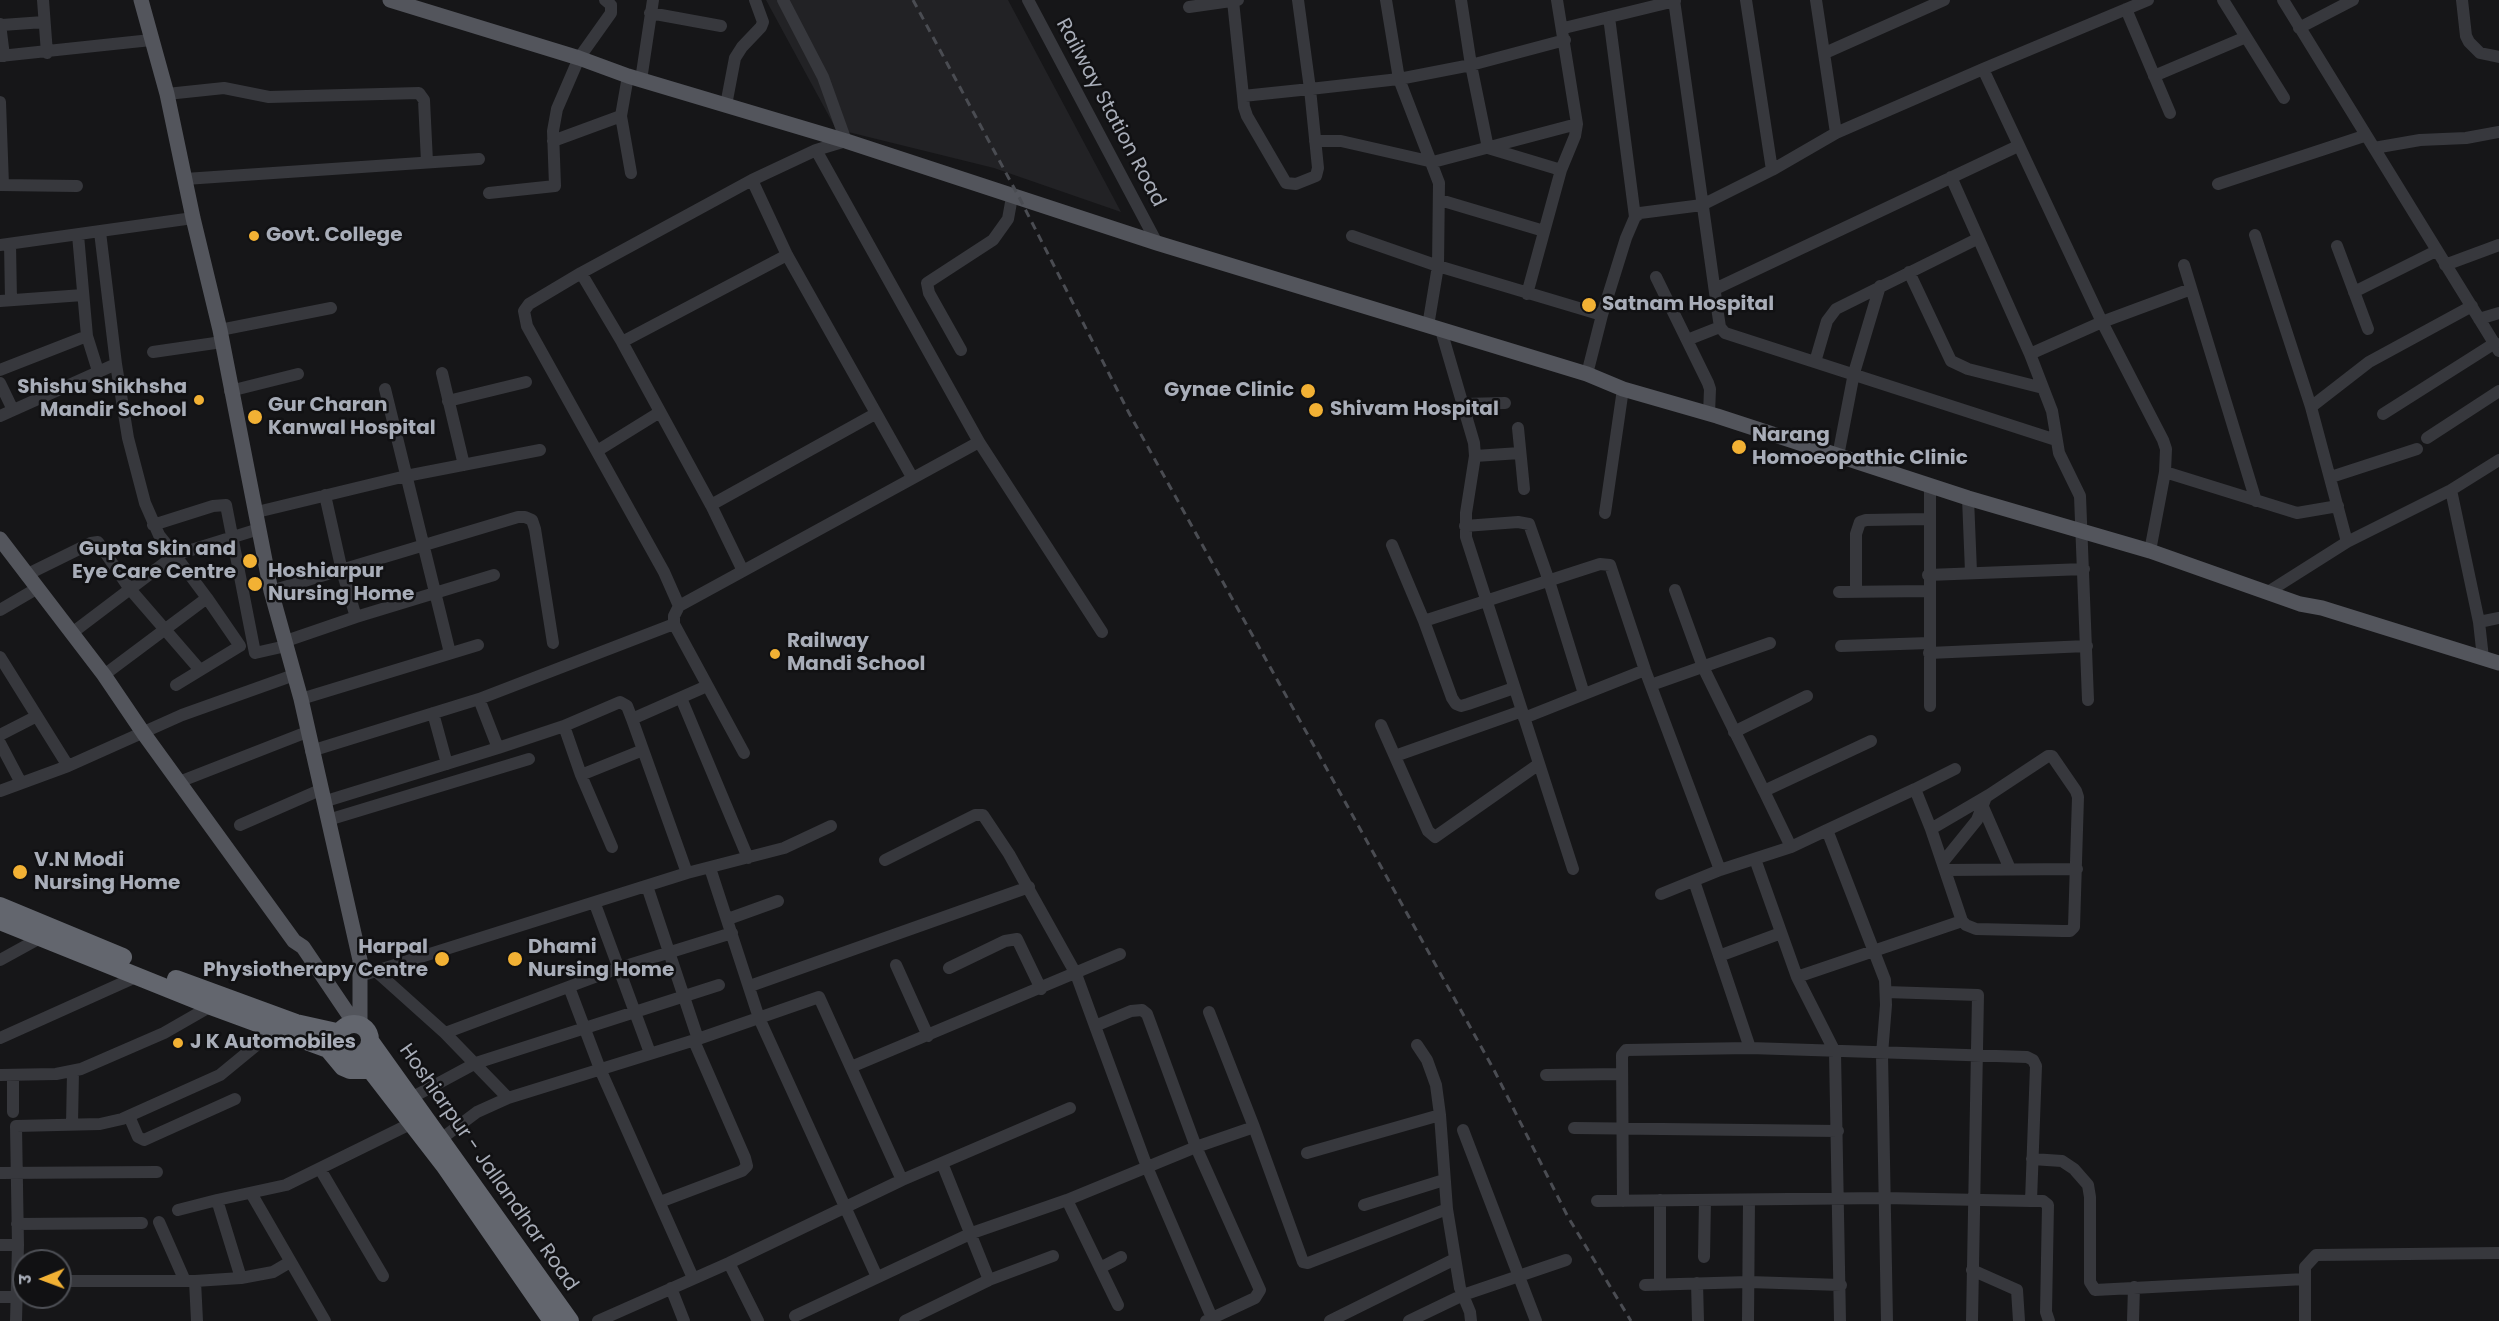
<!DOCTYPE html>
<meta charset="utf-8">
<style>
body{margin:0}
#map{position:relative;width:2499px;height:1321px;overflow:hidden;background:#161618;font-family:Poppins,"Noto Sans Devanagari",sans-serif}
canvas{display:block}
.north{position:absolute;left:12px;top:1249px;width:60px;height:60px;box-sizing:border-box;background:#111113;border:2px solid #4d4f55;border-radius:50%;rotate:269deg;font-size:16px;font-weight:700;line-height:24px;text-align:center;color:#a8adb8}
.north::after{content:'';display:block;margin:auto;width:21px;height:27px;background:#f2b134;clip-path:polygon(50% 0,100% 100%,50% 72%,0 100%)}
</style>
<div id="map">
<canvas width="2499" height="1321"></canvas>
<div class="north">उ</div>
</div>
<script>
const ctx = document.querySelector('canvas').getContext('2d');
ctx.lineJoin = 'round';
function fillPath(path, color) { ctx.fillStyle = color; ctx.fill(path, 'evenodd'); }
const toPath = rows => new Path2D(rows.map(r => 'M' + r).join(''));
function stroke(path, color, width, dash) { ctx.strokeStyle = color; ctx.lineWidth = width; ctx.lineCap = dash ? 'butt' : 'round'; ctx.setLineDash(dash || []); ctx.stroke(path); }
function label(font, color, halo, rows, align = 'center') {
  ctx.font = font + ' Poppins,sans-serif'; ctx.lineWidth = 5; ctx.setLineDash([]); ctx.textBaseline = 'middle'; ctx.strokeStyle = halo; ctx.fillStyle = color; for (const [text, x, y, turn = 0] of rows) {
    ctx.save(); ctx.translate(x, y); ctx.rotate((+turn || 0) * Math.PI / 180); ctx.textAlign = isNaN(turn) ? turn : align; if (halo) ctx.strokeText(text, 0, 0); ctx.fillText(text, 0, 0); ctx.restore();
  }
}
const built = toPath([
 [766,0,1008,0,1121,212,994,168,836,129]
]);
const minor = toPath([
 [43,0,47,53],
 [1028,0,1157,243],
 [1298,0,1310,89,1399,79,1471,65,1565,40],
 [1386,0,1399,79,1439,183,1438,266,1428,326],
 [1461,0,1471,65,1488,148,1561,170],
 [1674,0,1718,314,1720,327,1725,333,2056,440],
 [1746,0,1772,170],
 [1816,0,1836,133],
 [2223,0,2284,98],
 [2283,0,2499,351],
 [2462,0,2466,36,2469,42,2480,53,2499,57],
 [1233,1,1243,96,1244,107,1247,116,1286,183,1296,184,1316,176,1318,168,1310,89,1243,96],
 [1189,7,1238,0],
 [2126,9,2170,113],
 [650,13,721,26],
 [1609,17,1635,217],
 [0,24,4,56],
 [2,25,44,22],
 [1564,28,1675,1],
 [2299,28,2353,0],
 [1825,53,1944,0],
 [0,56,151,40],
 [1983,69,2102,322,2163,440,2166,449,2165,472,2150,551],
 [628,76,621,116,631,173],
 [2154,76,2246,37],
 [641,80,653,0],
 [167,94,224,88,269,97,419,93,424,100,427,162],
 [0,102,3,185],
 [726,105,735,58,742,47,761,27,763,22,755,0],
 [553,141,621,116],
 [1315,141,1341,141,1433,162,1577,124,1557,0],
 [2374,148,2420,140,2466,138,2499,132],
 [1951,177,2030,354,2052,411,2059,453,2080,496,2088,700],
 [185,179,479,159],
 [752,180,787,255,912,477],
 [2218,184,2364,136],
 [0,185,77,186],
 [489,193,555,186,553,131,557,109,579,58,611,13,611,5,605,0],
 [1440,200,1544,231],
 [100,232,116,364],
 [78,235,87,336,98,371],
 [2255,235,2311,407,2347,542],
 [1352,236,1438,266,1602,315],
 [10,244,11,300],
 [0,245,193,218],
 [2337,246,2368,329],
 [2184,265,2256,501],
 [2445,265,2499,245],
 [1909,272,1951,361,1968,369,2043,388],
 [581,273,622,342,711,505,743,571],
 [1656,277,1708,383,1710,389,1709,414],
 [1715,289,2018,146],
 [2354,292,2436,251],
 [1527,294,1561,170,1575,136,1577,124],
 [0,301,83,295],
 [2479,319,2499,313],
 [220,330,331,308],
 [1441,330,1474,443,1475,456,1466,513,1466,537,1573,869],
 [1687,340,1720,327],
 [622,342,787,255],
 [961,350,929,293,927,283,993,240,1008,219,1012,197],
 [153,352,222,342],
 [2030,354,2102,322,2191,289],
 [1815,362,1827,321,1836,309,1977,239],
 [0,370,87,336],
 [442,373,464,465],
 [1587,374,1602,315,1626,238,1635,217,1640,213,1702,205,1772,170,1836,133,1983,69,2148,0],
 [0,383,13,410],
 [385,389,450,653],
 [230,391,298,374],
 [448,401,526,382],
 [1463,404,1505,403],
 [2311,407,2369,362,2472,306],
 [2383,414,2495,343],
 [0,416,116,364,128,438,145,503,159,535,175,555,259,529],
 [1518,428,1524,489],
 [2427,438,2499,391],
 [979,442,1102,632],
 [597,451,660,412],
 [1475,456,1520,453],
 [1838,456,1854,373,1880,286],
 [2165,472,2297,513,2338,506],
 [2331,477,2417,449],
 [2451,490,2479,622,2483,658],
 [325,495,342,571,356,617],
 [1968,498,1971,572],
 [711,505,875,414],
 [257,512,406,476,540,450],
 [1605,513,1623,389],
 [153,525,213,506,226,505,255,653,286,646],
 [1465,526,1518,522,1529,524,1549,581,1584,694],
 [1392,545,1424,621,1452,698,1456,704,1461,706,1468,704,1514,688],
 [26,575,91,543,98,542,129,588,200,670],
 [1928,575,2084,569],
 [1675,590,1703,667,1764,791],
 [271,591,518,517,525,517,532,520,535,529,553,643],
 [1856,591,1856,534,1860,522,1866,520,1929,519],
 [1839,592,1929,591],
 [2268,592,2347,542,2451,490,2499,460],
 [679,606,979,442,816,150],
 [0,610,36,589],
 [1424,621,1600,564,1610,565,1645,670,1720,870],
 [2479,622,2499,618],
 [72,633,175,555,207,598,104,675],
 [286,641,356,617,494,575],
 [1841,646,1929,643],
 [1929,653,2087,646],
 [0,657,68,766],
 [176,685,240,646,207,598],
 [1651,685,1770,643],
 [681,698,748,858],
 [301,699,478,645],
 [479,699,498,748],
 [1930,706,1930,485],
 [433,713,447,764],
 [1524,718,1645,670],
 [632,719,707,686],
 [1381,725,1428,831,1435,837,1539,764],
 [564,726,581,775,612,847],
 [1734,732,1807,696],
 [0,735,37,716],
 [0,743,21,783],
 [311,751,479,699,674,624],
 [744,753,674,624,674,616,679,606,664,572,527,326,524,311,529,304,581,273,752,180,816,150,846,141,823,77,783,0],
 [1395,756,1522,711],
 [581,775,643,750],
 [179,782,307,732],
 [1915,789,1955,769],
 [0,791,68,766,182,715,294,675],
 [323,802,498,748,564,726,620,702,627,706,632,719,687,873],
 [1983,807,2010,869],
 [328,820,529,759],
 [240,825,320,790],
 [1827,830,1915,789,1931,829],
 [1791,847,1764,791,1871,741],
 [1755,859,1797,977,1835,1052,1840,1321],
 [885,860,975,815,983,815,1009,854,1076,974,1095,1026],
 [1943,862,1977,820,1986,797],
 [710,868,759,1018,877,1277],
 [1946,870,2077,869],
 [1694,881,1750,1048],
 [647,886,698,1039],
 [1661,894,1720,870,1791,847,1827,830,1885,980,1886,1005,1882,1054,1887,1321],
 [595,904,650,1053],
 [728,919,778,901],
 [1719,956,1781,933],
 [0,960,40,938],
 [896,965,928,1036],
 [949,968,1005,941,1017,939,1041,989],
 [377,972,445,1033,508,1098],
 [360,976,687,873,784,848,831,826],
 [1797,977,1962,921,1931,829,1989,795,2048,756,2052,756,2076,791,2078,797,2074,927,2070,931,2063,931,1976,929,1966,925,1962,921],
 [750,986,1029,887],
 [569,987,600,1069,693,1278],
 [1886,992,1978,995,1972,1321],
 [1209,1012,1254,1127,1303,1262,1308,1263,1447,1209],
 [445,1033,619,968,732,933],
 [0,1038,138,976],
 [1417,1045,1427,1060,1436,1085,1440,1115,1447,1209,1460,1288,1470,1312,1471,1321],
 [851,1067,1120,954],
 [0,1075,56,1074,81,1069,164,1033,211,1006],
 [1546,1075,1622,1074],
 [13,1076,13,1112],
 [411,1098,476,1063,719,985],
 [129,1116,138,1137,144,1140,235,1099],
 [72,1124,73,1072],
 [1574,1128,1838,1131],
 [1463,1130,1536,1321],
 [441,1139,477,1112,508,1098,698,1039,819,997,902,1180],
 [1307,1153,1440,1115],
 [2032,1159,2062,1161,2074,1169,2088,1185,2090,1197,2090,1282,2095,1290,2305,1279],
 [942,1163,989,1280],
 [320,1169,383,1276],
 [0,1173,157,1172],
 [251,1193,325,1321],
 [1067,1200,1118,1305],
 [1597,1201,1884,1198,2031,1201,2036,1066,2033,1060,2027,1057,1750,1048,1626,1050,1622,1055,1623,1201],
 [2031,1201,2043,1201,2048,1205,2046,1312,2049,1321],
 [660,1202,742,1171,747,1166,745,1158,694,1041],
 [1364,1205,1444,1180],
 [178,1210,217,1200],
 [159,1222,185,1281],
 [17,1224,142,1223],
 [0,1245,18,1245],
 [1704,1257,1705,1200],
 [729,1263,758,1321],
 [1100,1268,1121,1257],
 [1972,1270,2017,1290,2019,1321],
 [241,1278,273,1272,290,1262],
 [60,1281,195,1281],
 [1697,1283,1698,1321],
 [1645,1285,1749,1282,1841,1285],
 [1660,1285,1660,1200],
 [671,1288,684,1321],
 [0,1297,16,1297],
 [795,1316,972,1233,1067,1200,1196,1147,1254,1127],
 [16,1321,18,1245,16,1126,100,1124,122,1119,220,1075,276,1029],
 [197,1321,195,1281,241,1278,217,1200,286,1185,412,1123],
 [598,1321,729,1263,902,1180,1070,1108],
 [905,1321,989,1280,1053,1256],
 [1206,1321,1255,1298,1260,1290,1196,1147,1147,1014,1142,1010,1131,1011,1095,1026,1147,1167,1212,1318],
 [1330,1321,1455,1259],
 [1409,1321,1463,1295,1566,1260],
 [1748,1321,1749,1200],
 [2133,1321,2134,1287],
 [2305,1321,2305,1267,2316,1255,2499,1253]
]);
const major = toPath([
 [141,0,167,94,193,218,220,330,271,591,301,699,360,960,360,1025],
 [390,0,579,58,628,76,846,141,1157,243,1587,374,1623,389,1717,416,1968,498,2150,551,2300,604,2322,608,2499,663],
 [0,539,104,675,144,734,294,941,303,947,355,1024]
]);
const highway = toPath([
 [0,906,123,957],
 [0,921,211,1006,328,1049,345,1052],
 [176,979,296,1023,341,1033],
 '338 1040a16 16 0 1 1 32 0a16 16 0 1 1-32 0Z',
 [370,1041,570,1321],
 [328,1049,343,1067,350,1070,372,1070],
 [359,1055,444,1165,552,1321]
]);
const rail = toPath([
 [913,0,1020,199,1129,413,1494,1070,1568,1217,1631,1321]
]);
const markers = [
 [254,236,6,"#f2b134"],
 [1589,305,8,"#f2b134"],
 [1308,391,8,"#f2b134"],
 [199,400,6,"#f2b134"],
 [1316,410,8,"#f2b134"],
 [255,417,8,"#f2b134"],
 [1739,447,8,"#f2b134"],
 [250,561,8,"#f2b134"],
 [255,584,8,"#f2b134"],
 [775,654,6,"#f2b134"],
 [20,872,8,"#f2b134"],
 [442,959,8,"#f2b134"],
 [515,959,8,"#f2b134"],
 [178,1043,6,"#f2b134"]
];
const streetNames = [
 ["Railway Station Road",1110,113,62],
 ["Hoshiarpur - Jallandhar Road",488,1168,55]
];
const poiNames = [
 ["Govt. College",266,236],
 ["Satnam Hospital",1602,305],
 ["Shishu Shikhsha",187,388,"right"],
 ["Mandir School",187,411,"right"],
 ["Gynae Clinic",1294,391,"right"],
 ["Gur Charan",268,406],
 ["Kanwal Hospital",268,429],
 ["Shivam Hospital",1330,410],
 ["Narang",1752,436],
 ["Homoeopathic Clinic",1752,459],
 ["Gupta Skin and",236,550,"right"],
 ["Eye Care Centre",236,573,"right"],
 ["Hoshiarpur",268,572],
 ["Nursing Home",268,595],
 ["Railway",787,642],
 ["Mandi School",787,665],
 ["V.N Modi",34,861],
 ["Nursing Home",34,884],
 ["Harpal",428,948,"right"],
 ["Physiotherapy Centre",428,971,"right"],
 ["Dhami",528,948],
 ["Nursing Home",528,971],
 ["J K Automobiles",190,1043]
];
fillPath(built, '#222225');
stroke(minor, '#37383d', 12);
stroke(major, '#53555c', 15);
stroke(highway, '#63666e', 18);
stroke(rail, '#4a4c52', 3, [8, 6]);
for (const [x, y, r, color] of markers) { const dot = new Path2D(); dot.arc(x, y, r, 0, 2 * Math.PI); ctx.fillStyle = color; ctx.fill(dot); stroke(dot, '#111113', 2); }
label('20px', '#a8adb8', '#111113', streetNames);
label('bold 20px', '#a8adb8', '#111113', poiNames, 'left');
</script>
